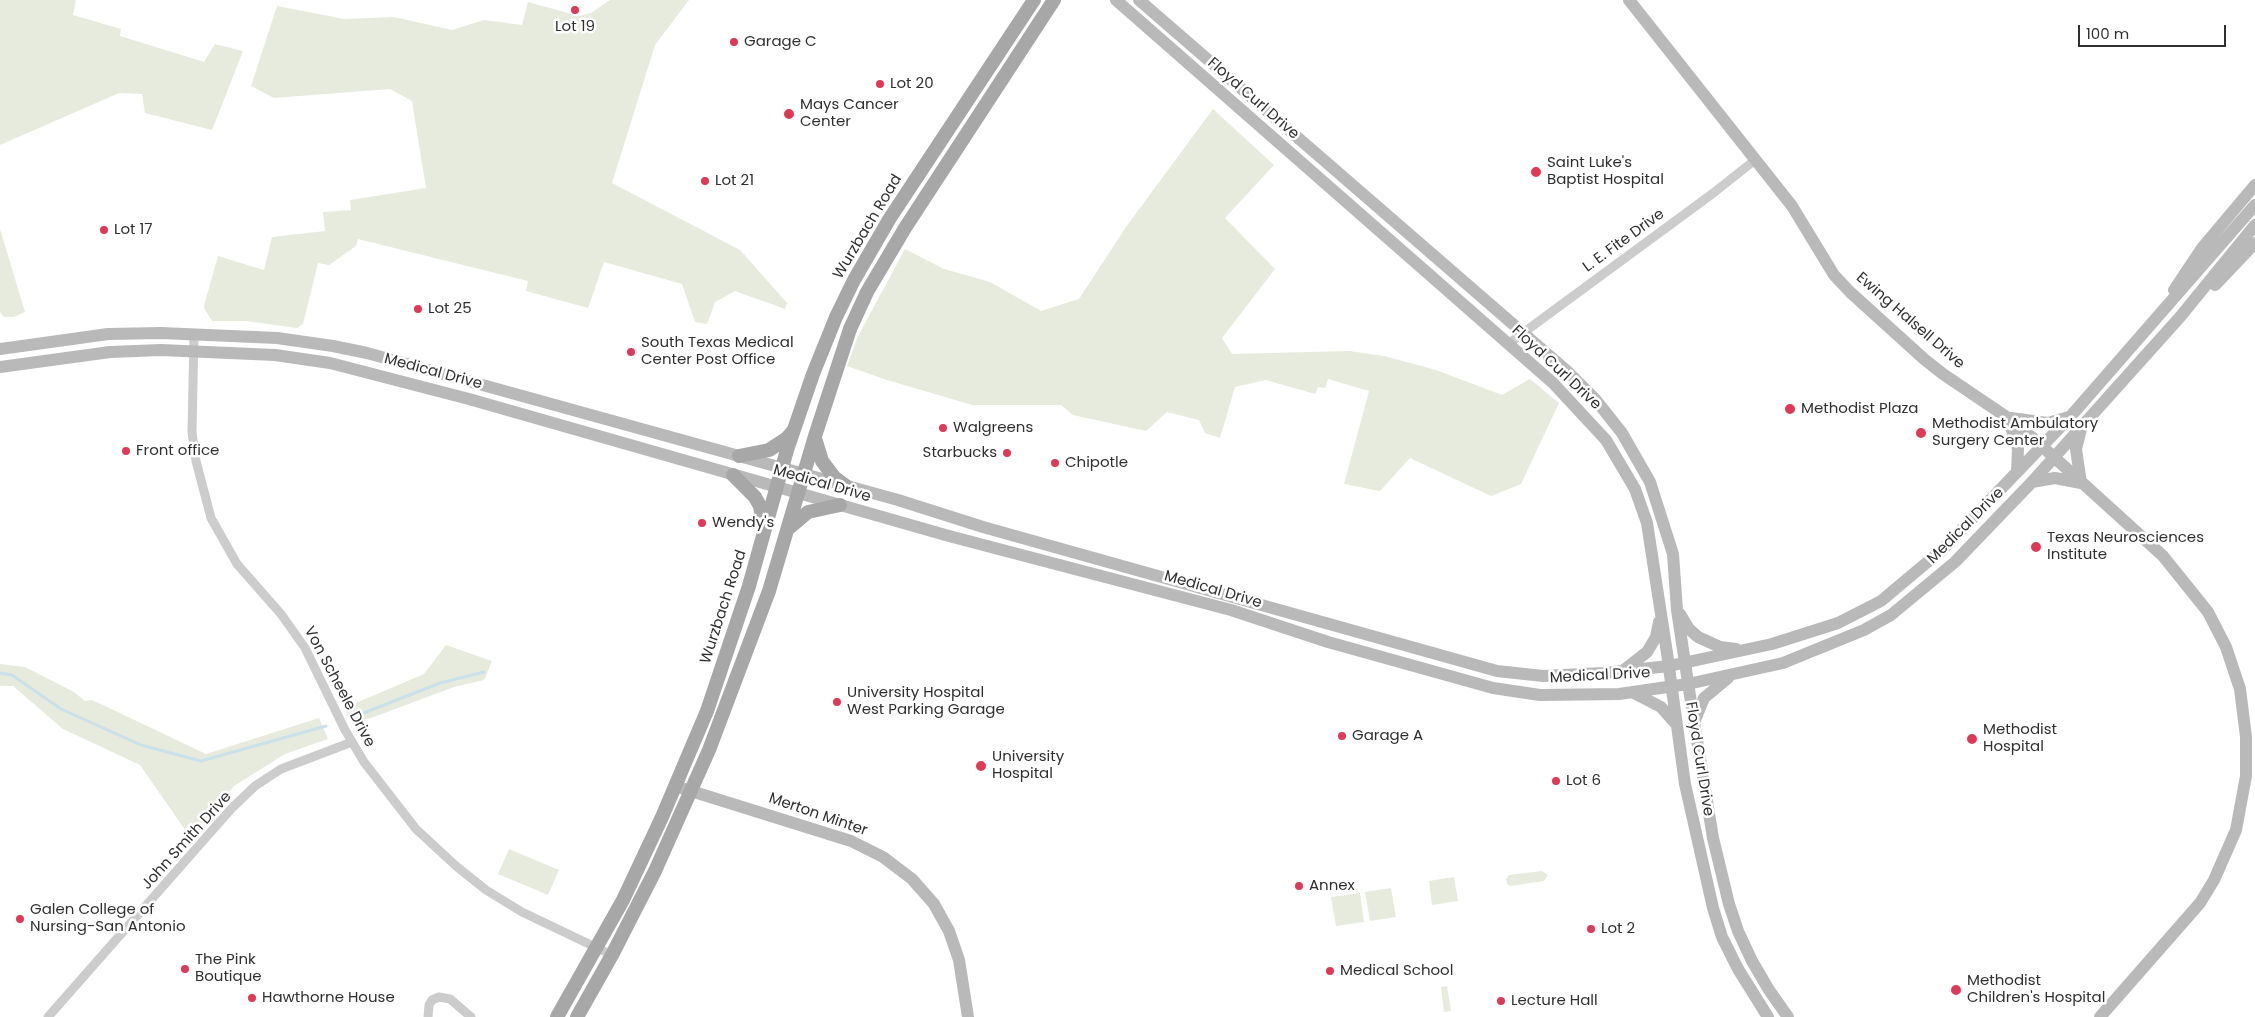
<!DOCTYPE html>
<style>
body{margin:0}
#map{position:relative;width:2255px;height:1017px;overflow:hidden;background:#fff;font-family:Poppins,sans-serif}
canvas{display:block}
.scale{position:absolute;left:2078px;top:25px;width:148px;height:22px;box-sizing:border-box;border:2px solid #2f2f2f;border-top:0;padding-left:6px;font-size:15px;line-height:18px;white-space:nowrap;color:#2f2f2f;-webkit-text-stroke:4px #fff;paint-order:stroke}
</style>
<div id="map">
<canvas width="2255" height="1017"></canvas>
<div class="scale">100 m</div>
</div>
<script>
const ctx = document.querySelector('canvas').getContext('2d');
ctx.lineJoin = 'round';
function fillPath(path, color) { ctx.fillStyle = color; ctx.fill(path, 'evenodd'); }
const toPath = rows => new Path2D(rows.map(r => 'M' + r).join(''));
function stroke(path, color, width, dash) { ctx.strokeStyle = color; ctx.lineWidth = width; ctx.lineCap = dash ? 'butt' : 'round'; ctx.setLineDash(dash || []); ctx.stroke(path); }
function label(font, color, halo, rows, align = 'center') {
  ctx.font = font + ' Poppins,sans-serif'; ctx.lineWidth = 5; ctx.setLineDash([]); ctx.textBaseline = 'middle'; ctx.strokeStyle = halo; ctx.fillStyle = color; for (const [text, x, y, turn = 0] of rows) {
    ctx.save(); ctx.translate(x, y); ctx.rotate((+turn || 0) * Math.PI / 180); ctx.textAlign = isNaN(turn) ? turn : align; if (halo) ctx.strokeText(text, 0, 0); ctx.fillText(text, 0, 0); ctx.restore();
  }
}
const green = toPath([
 [0,0,76,0,73,15,121,29,120,36,204,62,215,44,243,51,212,130,145,113,142,94,119,93,0,145],
 [610,0,689,0,655,45,612,183,740,250,787,303,785,309,735,291,715,302,707,324,695,322,682,284,604,262,588,308,526,291,528,281,358,239,356,246,329,265,318,263,303,324,297,328,246,321,212,321,204,308,205,302,218,256,264,270,272,237,325,231,323,212,351,210,350,200,426,188,412,101,390,89,274,98,251,86,277,6,344,19,394,17,452,30,484,20,522,25,528,2,579,16,591,13],
 [1213,109,1274,165,1225,218,1275,269,1222,338,1232,354,1349,351,1384,356,1436,370,1502,395,1530,379,1559,403,1521,484,1491,496,1410,458,1380,491,1344,484,1369,391,1328,379,1325,388,1318,387,1315,394,1266,380,1235,387,1220,438,1205,433,1199,420,1167,412,1146,431,1073,415,1061,405,972,405,884,379,847,366,858,336,905,249,944,269,990,282,1041,311,1079,299,1126,227],
 [0,229,25,312,14,317,4,317,0,312],
 [446,645,492,661,484,680,454,687,371,718,351,722,344,708,424,674],
 [0,664,25,667,74,692,85,701,92,700,103,705,206,754,319,718,328,739,285,754,234,786,190,837,140,765,63,729,13,686,0,686],
 [509,849,559,870,548,895,498,874],
 [1542,871,1548,875,1544,881,1510,886,1507,884,1506,879,1509,875],
 [1454,877,1458,901,1432,905,1429,881],
 [1391,888,1396,917,1370,921,1365,892],
 [1360,893,1364,922,1336,926,1331,897],
 [1447,986,1451,1011,1444,1012,1441,987]
]);
const stream = toPath([
 [0,673,12,675,61,709,141,745,201,761,326,726],
 [351,718,440,683,484,672]
]);
const street = toPath([
 [194,334,192,432,196,461,211,518,237,564,281,614,305,648,345,730,364,762,416,829,456,866,486,890,522,912,612,955],
 [1508,344,1712,194,1755,160],
 [48,1017,231,809,255,786,281,769,352,742],
 [428,1017,429,1005,432,1000,439,997,450,999,471,1017]
]);
const secondary = toPath([
 [1116,0,1553,383,1606,440,1635,489,1647,523,1667,653,1685,784,1713,908,1722,937,1738,969,1768,1017],
 [1139,0,1567,371,1595,399,1622,433,1650,482,1673,554,1677,610,1694,722,1713,838,1729,904,1738,931,1752,961,1769,990,1788,1017],
 [1629,0,1792,206,1834,275,1850,292,1924,359,1943,374,2008,418,2034,439,2163,556,2208,612,2226,647,2240,689,2246,737,2246,776,2236,830,2214,880,2200,903,2100,1017],
 [2215,285,2255,243],
 [2174,290,2202,248,2255,185],
 [0,349,108,334,161,333,277,338,333,346,367,353,898,500,983,527,1497,671,1543,676,1604,673,1669,666,1772,644,1838,623,1881,601,1943,549,2070,417,2255,205],
 [0,367,110,352,161,350,275,355,330,363,469,399,949,536,1231,610,1328,642,1493,688,1540,695,1619,694,1688,684,1783,663,1864,630,1891,615,1955,562,2031,483,2180,317,2255,225],
 [2008,418,2018,449,2017,472],
 [2011,418,2048,423,2069,417],
 [2032,482,2055,478,2081,483],
 [2081,483,2076,449,2081,429],
 [1680,614,1689,629,1698,637,1720,647,1736,649],
 [1624,670,1647,652,1656,637,1659,622],
 [1632,692,1661,707,1677,725],
 [1695,720,1704,698,1728,678],
 [675,786,851,841,883,857,912,879,934,904,949,931,959,960,968,1017]
]);
const primary = toPath([
 [815,438,822,461,834,477,846,486],
 [739,456,769,450,786,439,793,431],
 [733,475,755,497,760,506,764,529],
 [788,529,808,512,840,505],
 [557,1017,623,900,662,817,707,711,749,586,787,450,813,374,836,317,854,280,890,218,1034,0],
 [577,1017,612,955,655,871,709,750,769,591,815,436,850,329,867,292,905,228,1054,0]
]);
const markers = [
 [575,10,5,"#de3956"],
 [734,42,5,"#de3956"],
 [880,84,5,"#de3956"],
 [789,114,6,"#de3956"],
 [1536,172,6,"#de3956"],
 [705,181,5,"#de3956"],
 [104,230,5,"#de3956"],
 [418,309,5,"#de3956"],
 [631,352,5,"#de3956"],
 [1790,409,6,"#de3956"],
 [943,428,5,"#de3956"],
 [1921,433,6,"#de3956"],
 [126,451,5,"#de3956"],
 [1007,453,5,"#de3956"],
 [1055,463,5,"#de3956"],
 [702,523,5,"#de3956"],
 [2036,547,6,"#de3956"],
 [837,702,5,"#de3956"],
 [1342,736,5,"#de3956"],
 [1972,739,6,"#de3956"],
 [981,766,6,"#de3956"],
 [1556,781,5,"#de3956"],
 [1299,886,5,"#de3956"],
 [20,919,5,"#de3956"],
 [1591,929,5,"#de3956"],
 [185,969,5,"#de3956"],
 [1330,971,5,"#de3956"],
 [1956,990,6,"#de3956"],
 [252,998,5,"#de3956"],
 [1501,1001,5,"#de3956"]
];
const poiNames = [
 ["Lot 19",575,27,"center"],
 ["Garage C",744,42],
 ["Lot 20",890,84],
 ["Mays Cancer",800,105],
 ["Center",800,122],
 ["Saint Luke's",1547,163],
 ["Baptist Hospital",1547,180],
 ["Lot 21",715,181],
 ["Lot 17",114,230],
 ["Lot 25",428,309],
 ["South Texas Medical",641,343],
 ["Center Post Office",641,360],
 ["Methodist Plaza",1801,409],
 ["Methodist Ambulatory",1932,424],
 ["Surgery Center",1932,441],
 ["Walgreens",953,428],
 ["Front office",136,451],
 ["Starbucks",997,453,"right"],
 ["Chipotle",1065,463],
 ["Wendy's",712,523],
 ["Texas Neurosciences",2047,538],
 ["Institute",2047,555],
 ["University Hospital",847,693],
 ["West Parking Garage",847,710],
 ["Methodist",1983,730],
 ["Hospital",1983,747],
 ["Garage A",1352,736],
 ["University",992,757],
 ["Hospital",992,774],
 ["Lot 6",1566,781],
 ["Annex",1309,886],
 ["Galen College of",30,910],
 ["Nursing-San Antonio",30,927],
 ["Lot 2",1601,929],
 ["The Pink",195,960],
 ["Boutique",195,977],
 ["Medical School",1340,971],
 ["Methodist",1967,981],
 ["Children's Hospital",1967,998],
 ["Hawthorne House",262,998],
 ["Lecture Hall",1511,1001]
];
const streetNames = [
 ["Floyd Curl Drive",1253,99,41],
 ["Wurzbach Road",868,227,-59],
 ["L. E. Fite Drive",1624,241,-36],
 ["Ewing Halsell Drive",1910,321,41],
 ["Floyd Curl Drive",1556,368,43],
 ["Medical Drive",433,372,15],
 ["Medical Drive",822,484,16],
 ["Medical Drive",1966,526,-45],
 ["Medical Drive",1213,590,16],
 ["Wurzbach Road",724,607,-72],
 ["Medical Drive",1600,676,-3],
 ["Von Scheele Drive",339,687,62],
 ["Floyd Curl Drive",1699,759,81],
 ["Merton Minter",818,815,19],
 ["John Smith Drive",187,841,-48]
];
fillPath(green, '#e6ebdd');
stroke(stream, '#cae1ea', 3);
stroke(street, '#ccc', 9);
stroke(secondary, '#b9b9b9', 12);
stroke(primary, '#a7a7a7', 14);
for (const [x, y, r, color] of markers) { const dot = new Path2D(); dot.arc(x, y, r, 0, 2 * Math.PI); ctx.fillStyle = color; ctx.fill(dot); stroke(dot, '#fff', 2); }
label('15px', '#2f2f2f', '#fff', poiNames, 'left');
label('15px', '#2f2f2f', '#fff', streetNames);
</script>
